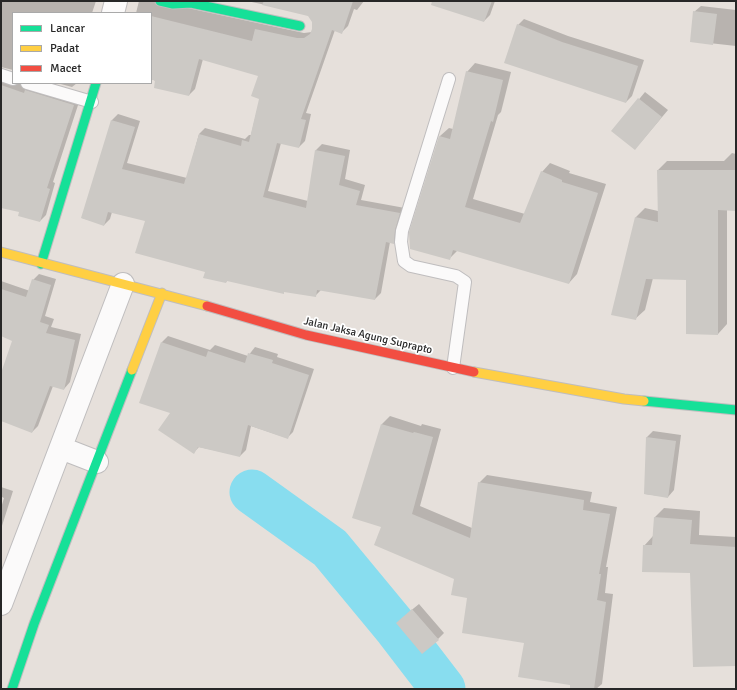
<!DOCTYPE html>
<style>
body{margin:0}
#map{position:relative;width:737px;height:690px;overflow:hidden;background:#e6e0db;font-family:Signika,sans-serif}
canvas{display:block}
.frame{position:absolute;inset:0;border:2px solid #272727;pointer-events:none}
.legend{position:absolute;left:12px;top:12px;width:140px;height:72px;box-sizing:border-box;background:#fff;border:1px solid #a9a9a9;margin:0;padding:5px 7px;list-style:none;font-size:12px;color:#272727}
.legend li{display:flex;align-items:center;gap:8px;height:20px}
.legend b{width:20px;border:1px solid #a9a9a9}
</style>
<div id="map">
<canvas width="737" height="690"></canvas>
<div class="frame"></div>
<ul class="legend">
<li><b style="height:5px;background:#16e098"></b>Lancar</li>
<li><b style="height:5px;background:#ffcf43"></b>Padat</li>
<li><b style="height:5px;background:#f24e42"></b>Macet</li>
</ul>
</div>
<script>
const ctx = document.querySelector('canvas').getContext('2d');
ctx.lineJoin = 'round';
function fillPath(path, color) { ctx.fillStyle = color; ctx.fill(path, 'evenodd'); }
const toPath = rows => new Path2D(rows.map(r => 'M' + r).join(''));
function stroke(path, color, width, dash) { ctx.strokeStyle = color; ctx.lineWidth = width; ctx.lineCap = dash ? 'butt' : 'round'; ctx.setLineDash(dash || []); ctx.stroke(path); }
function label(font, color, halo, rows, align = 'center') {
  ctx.font = font + ' Signika,sans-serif'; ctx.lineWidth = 3.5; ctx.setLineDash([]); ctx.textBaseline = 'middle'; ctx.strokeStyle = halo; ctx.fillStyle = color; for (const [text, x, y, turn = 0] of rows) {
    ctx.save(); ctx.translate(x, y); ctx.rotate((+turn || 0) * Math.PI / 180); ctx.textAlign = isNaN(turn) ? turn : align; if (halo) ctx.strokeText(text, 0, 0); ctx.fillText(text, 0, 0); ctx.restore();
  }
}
const shadow = toPath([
 [1,1,96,1,92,13,13,13,13,70,1,67],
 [139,1,155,1,304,33,312,32,313,22,309,16,303,13,247,1,364,1,357,10,354,9,348,26,342,32,335,30,306,113,311,114,305,141,299,147,281,143,268,191,308,201,316,150,322,144,350,150,345,179,365,185,361,200,405,208,399,237,393,243,390,242,381,293,375,299,321,290,315,296,285,291,283,293,228,280,226,282,206,272,146,220,112,212,110,219,104,225,82,218,112,120,118,114,140,121,127,163,187,178,199,134,205,128,245,139,249,135,251,135,260,98,260,75,203,59,195,89,189,95,151,79,151,13,136,13],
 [446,1,495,1,490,15,484,21],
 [701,6,736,10,736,46,691,41,694,12],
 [524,19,568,36,644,60,632,96,626,102,518,25],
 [475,63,511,72,501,112,498,115,473,199,525,214,542,172,550,163,570,171,569,173,606,184,577,274,569,283,458,250,449,259,411,248,410,233,440,136,449,128,453,129,467,72],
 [1,72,13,83,29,83,80,99,53,182,55,183,46,215,40,221,21,211,1,207],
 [57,83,77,83,72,87],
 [645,92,668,110,641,142,613,131],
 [732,153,736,154,736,210,727,210,727,324,718,334,687,279,653,278,645,310,635,319,636,217,645,208,658,211,658,170,667,161,724,161],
 [39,274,56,279,45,316,54,319,51,327,81,334,70,382,64,389,53,386,38,426,32,432,1,420,1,370,3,371,14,340,1,335,1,281,30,291,33,280],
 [168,336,210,350,215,345,248,356,255,347,278,354,277,357,314,369,293,432,287,438,251,426,246,450,240,456,199,447,193,453,172,412,162,342],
 [390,416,421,426,422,424,441,429,420,506,472,528,479,483,487,475,592,492,590,502,617,507,606,567,608,567,605,593,613,594,602,684,596,689,571,689,571,685,525,643,468,597,456,578,383,526,382,424],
 [653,431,681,435,674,490,668,497,645,494,647,437],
 [1,487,13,491,1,529,1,508,4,498,2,497,1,501],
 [664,508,700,511,699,535,736,537,736,665,691,572,644,546,653,536,655,517],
 [419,604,444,633,438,639,403,617]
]);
const river = toPath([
 [252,492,330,548,397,629,443,689]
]);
const building = toPath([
 [264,1,353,1,342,34,332,30,301,119,306,120,299,148,277,143,263,197,306,208,315,150,345,156,339,185,360,191,356,205,400,213,395,230,394,244,386,242,375,300,317,290,316,297,284,292,284,294,227,281,226,283,203,278,205,272,135,253,145,221,108,212,104,226,81,218,111,120,135,127,122,169,184,184,199,134,241,146,242,140,249,142,259,99,251,96,258,76,199,59,189,96,154,88,155,80,151,80,151,16,252,41,255,29,297,38,304,38,310,34,312,29,312,22,308,16,262,5],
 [432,1,492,1,484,22,431,5],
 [693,11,717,14,713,45,690,42],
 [517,24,562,42,638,66,626,103,504,63],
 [466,71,503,80,493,122,491,121,465,207,520,223,541,171,562,180,562,182,598,193,569,284,453,250,450,260,410,249,409,232,439,136,450,139],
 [1,85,24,93,25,90,74,105,47,188,50,189,40,222,18,216,19,212,1,208],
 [638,98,662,117,635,150,611,131],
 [657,170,736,170,736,211,718,210,718,335,686,334,686,280,646,279,636,320,611,315,635,217,658,222],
 [32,279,51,285,40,322,49,325,46,333,75,340,64,390,50,386,32,433,1,421,1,373,12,341,1,336,1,289,26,297],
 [161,342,206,357,208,351,245,363,248,353,273,360,272,363,309,375,288,439,248,425,240,457,198,447,194,454,158,430,170,413,139,403],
 [381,424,413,433,414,432,433,437,412,514,470,538,478,482,584,500,583,510,610,514,599,574,601,574,597,600,606,602,594,689,570,689,570,685,518,677,524,643,462,633,467,598,451,595,454,579,374,545,381,527,352,518],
 [646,437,676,441,668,498,644,494],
 [654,517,692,520,690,544,736,547,736,666,693,667,690,573,642,572,643,545,652,545],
 [412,609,439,640,422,654,396,623]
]);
const lane = toPath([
 [1,75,13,79],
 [449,79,402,231,401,242,404,261,411,266,456,276,465,282,453,368],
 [27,83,92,102]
]);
const street = toPath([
 [113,13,116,1],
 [61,448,97,462],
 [1,604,123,284]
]);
const fast = toPath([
 [160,1,173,4,191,3,300,26],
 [41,264,96,83],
 [644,401,736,410],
 [12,689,34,624,132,370]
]);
const slow = toPath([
 [1,252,207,306],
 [132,370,162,293],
 [474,372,624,399,644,401]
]);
const jam = toPath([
 [207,306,306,335,474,372]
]);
const streetNames = [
 ["Jalan Jaksa Agung Suprapto",368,336,13]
];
fillPath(shadow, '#0003');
stroke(river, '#88ddef', 45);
fillPath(building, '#ccc9c5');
stroke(lane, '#bfbdbe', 14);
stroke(street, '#bfbdbe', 24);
stroke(fast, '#bfbdbe', 11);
stroke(slow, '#bfbdbe', 11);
stroke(jam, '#bfbdbe', 11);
stroke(lane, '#fbfafa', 12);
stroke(street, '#fbfafa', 22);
stroke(fast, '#16e098', 9);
stroke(slow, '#ffcf43', 9);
stroke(jam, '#f24e42', 9);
label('11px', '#272727', '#fff', streetNames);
</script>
